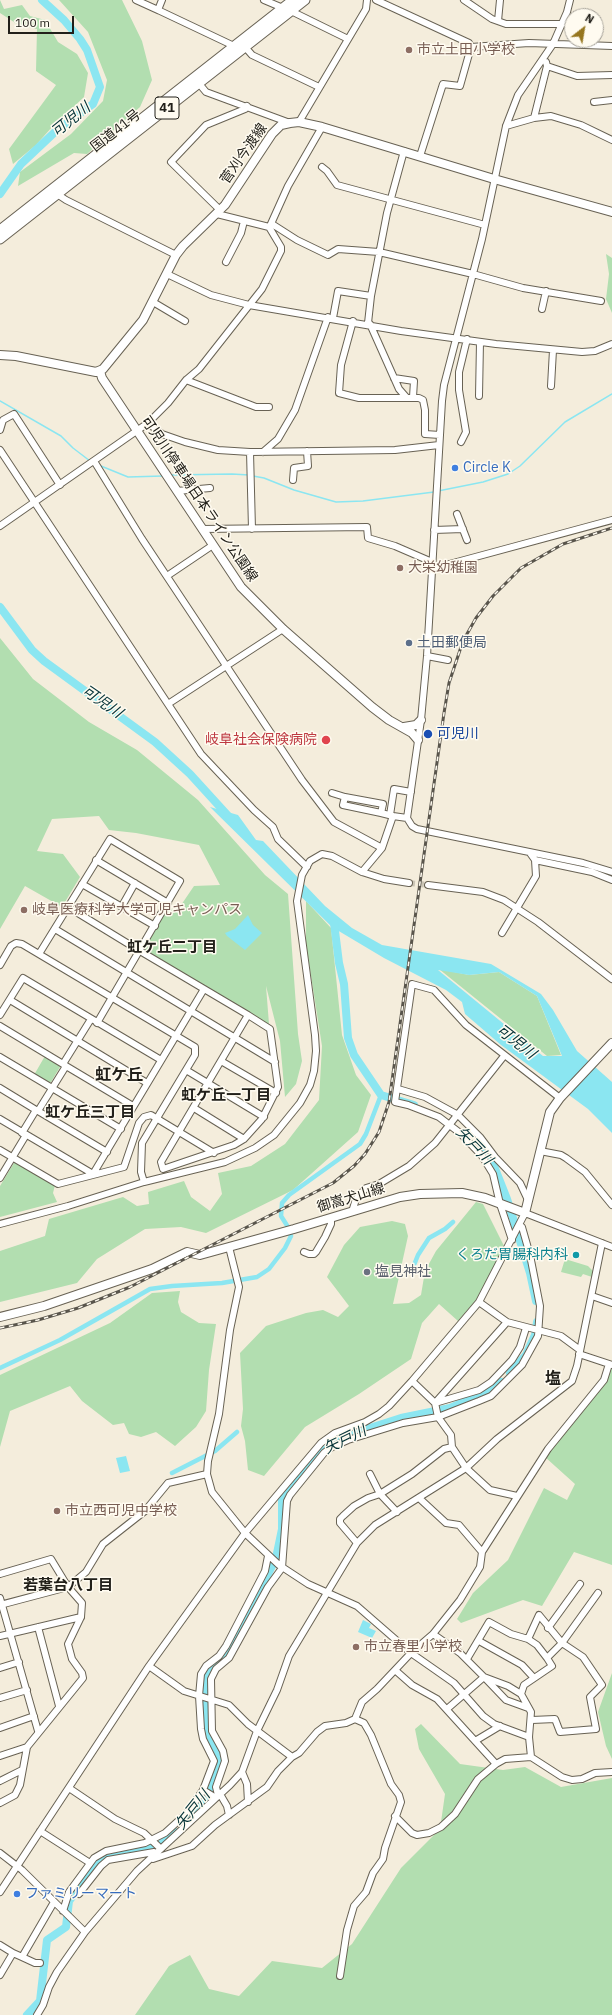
<!DOCTYPE html>
<meta charset="utf-8">
<style>
body{margin:0}
#map{position:relative;width:612px;height:2015px;overflow:hidden;background:#f4eddc;font-family:"IBM Plex Sans",sans-serif}
canvas{display:block}
.north{position:absolute;left:564px;top:8px;width:40px;height:40px;box-sizing:border-box;background:#fffbf0;border:1px solid #a7a39a;border-radius:50%;rotate:31deg;font-size:11px;font-weight:700;line-height:16px;text-align:center;color:#22201a}
.north::after{content:'';display:block;margin:auto;width:14px;height:18px;background:#96761e;clip-path:polygon(50% 0,100% 100%,50% 72%,0 100%)}
.scale{position:absolute;left:8px;top:16px;width:66px;height:18px;box-sizing:border-box;border:2px solid #22201a;border-top:0;padding-left:5px;font-size:12px;line-height:14px;white-space:nowrap;color:#22201a;-webkit-text-stroke:3px #fffbf0;paint-order:stroke}
</style>
<div id="map">
<canvas width="612" height="2015"></canvas>
<div class="north">N</div>
<div class="scale">100 m</div>
</div>
<script>
const ctx = document.querySelector('canvas').getContext('2d');
ctx.lineJoin = 'round';
function fillPath(path, color) { ctx.fillStyle = color; ctx.fill(path, 'evenodd'); }
const toPath = rows => new Path2D(rows.map(r => 'M' + r).join(''));
function stroke(path, color, width, dash) { ctx.strokeStyle = color; ctx.lineWidth = width; ctx.lineCap = dash ? 'butt' : 'round'; ctx.setLineDash(dash || []); ctx.stroke(path); }
function label(font, color, halo, rows, align = 'center') {
  ctx.font = font + ' "IBM Plex Sans","Noto Sans JP",sans-serif'; ctx.lineWidth = 3; ctx.setLineDash([]); ctx.textBaseline = 'middle'; ctx.strokeStyle = halo; ctx.fillStyle = color; for (const [text, x, y, turn = 0] of rows) {
    ctx.save(); ctx.translate(x, y); ctx.rotate((+turn || 0) * Math.PI / 180); ctx.textAlign = isNaN(turn) ? turn : align; if (halo) ctx.strokeText(text, 0, 0); ctx.fillText(text, 0, 0); ctx.restore();
  }
}
const green = toPath([
 [0,0,4,9,22,5,30,16,45,20,58,42,77,54,88,73,84,97,52,127,36,145,13,164,9,149,56,85,36,71,37,29,17,24,0,13],
 [59,0,122,0,142,41,152,80,140,107,87,154,74,153,18,186,20,172,71,134,103,101,107,80,88,32],
 [606,254,612,258,612,313,606,299,609,274],
 [0,638,33,679,89,722,137,750,198,800,265,875,288,894,298,1034,302,1061,296,1084,285,1097,280,1041,266,986,269,1024,248,1015,140,951,166,906,177,911,194,886,220,885,199,845,136,833,109,830,99,816,52,819,37,851,63,854,80,877,62,907,25,886,0,929],
 [306,901,331,928,342,1035,356,1075,371,1095,358,1132,293,1190,206,1233,181,1227,145,1229,97,1259,77,1283,0,1302,0,1251,45,1236,49,1219,123,1197,137,1206,149,1204,148,1192,184,1181,191,1197,210,1211,222,1194,218,1173,251,1166,285,1144,319,1100,322,1046,306,944],
 [439,969,469,975,499,972,537,996,561,1055,547,1056],
 [45,1056,59,1064,60,1067,51,1082,47,1083,34,1075],
 [14,1163,16,1163,55,1185,53,1193,57,1202,0,1217,0,1186],
 [476,1202,483,1204,505,1248,483,1292,458,1321,439,1304,422,1323,411,1359,359,1394,305,1427,264,1476,248,1470,245,1441,241,1426,243,1409,240,1353,266,1326,306,1313,323,1310,338,1317,349,1306,327,1277,344,1245,360,1227,392,1221,405,1224,408,1236,393,1304,409,1303,421,1295,425,1271,436,1251],
 [565,1259,588,1266,593,1271,592,1277,583,1274,581,1277,561,1272],
 [180,1291,178,1302,181,1312,199,1323,216,1324,209,1370,206,1411,196,1427,175,1446,156,1432,141,1437,129,1434,124,1423,113,1425,82,1401,70,1386,10,1411,0,1447,0,1375,110,1323,152,1293],
 [610,1368,612,1368,612,1565,574,1552,542,1606,523,1600,461,1623,457,1619,473,1593,508,1560,544,1488,567,1500,575,1484,545,1457],
 [612,1673,612,1759,606,1746,598,1712],
 [421,1724,460,1764,503,1770,525,1767,561,1787,612,1778,612,2015,135,2015,169,1966,190,1955,209,1989,239,1996,272,1961,322,1968,352,1944,401,1868,440,1829,445,1794,419,1749,415,1729]
]);
const water = toPath([
 [210,807,238,815,256,840,263,841,325,906,352,928,382,945,491,964,541,994,553,1010,577,1051,612,1082,612,1133,588,1109,501,1045,465,1014,462,1002,446,990,384,958,332,927],
 [438,970,469,975,499,972,537,996,562,1056,543,1056],
 [248,915,253,925,262,933,245,950,227,936,225,933,235,929],
 [126,1456,130,1471,120,1473,116,1458],
 [363,1620,371,1624,369,1628,376,1631,372,1638,358,1632]
]);
const stream = toPath([
 [0,401,61,436,73,448,90,461],
 [101,466,128,477,163,476],
 [171,475,232,474,249,475],
 [253,476,264,478,294,490,336,502,363,501,434,492],
 [438,491,483,482,508,474,520,466,565,422,612,394]
]);
const canal = toPath([
 [412,1270,418,1255,429,1238,445,1229,453,1222],
 [0,1368,60,1340,150,1289,172,1286,222,1283,257,1277,269,1269,285,1248,291,1236,288,1227,281,1216,282,1203,289,1195,360,1144,366,1134,381,1095],
 [172,1473,215,1451,237,1432]
]);
const river = toPath([
 [0,194,21,164,56,131,93,104,100,87,87,50,80,39,64,20,42,0],
 [0,607,32,650,44,661,155,742,190,774,231,819],
 [334,923,339,963,344,984,348,1038,354,1055,381,1095,414,1105],
 [479,1149,494,1166,507,1199,530,1273,536,1301],
 [510,1373,526,1355,535,1335,537,1322],
 [185,1823,209,1796,219,1767,219,1757,207,1736,204,1689,207,1679,209,1673,227,1656,276,1558,282,1529,282,1496,299,1479,318,1453,351,1434,401,1418,450,1408,493,1390,501,1382],
 [27,2015,40,2001,47,1940,66,1927,69,1901,89,1874,104,1859,161,1844,175,1832]
]);
const minorTunnel = toPath([
 [409,883,428,885]
]);
const minor = toPath([
 [136,0,158,10],
 [162,0,158,10,234,46],
 [264,0,283,8],
 [376,0,469,43,471,47,460,86,443,84,420,156],
 [464,0,492,19,506,24,563,24],
 [570,0,567,12,553,44,518,95,506,126,482,239,444,385,442,401,427,656,421,720,407,818,412,826,417,829,583,863,612,872],
 [291,11,348,39],
 [498,21,500,0],
 [245,47,252,55,319,87],
 [471,47,529,43,612,46],
 [547,66,577,76,612,75],
 [196,80,206,92,290,123],
 [594,102,612,100],
 [534,118,547,66,546,62],
 [299,122,366,9,367,0],
 [506,126,534,118,551,116,581,125,612,140],
 [322,167,327,171,337,185,485,225],
 [54,192,66,200,176,255],
 [220,210,171,162,206,125,245,109,247,106],
 [272,224,297,240,328,255,338,249,379,252,473,274,523,288,601,301],
 [270,226,288,186,322,127],
 [226,262,241,233,244,221],
 [167,274,211,295,249,305,401,331,496,344,582,352,595,351,612,344],
 [153,302,185,321],
 [542,309,546,291],
 [333,318,338,291,371,296],
 [353,321,341,365,339,393,359,398,419,398,423,400,425,410,425,434,440,435],
 [368,323,371,296,387,213,404,151],
 [370,324,399,389,406,397],
 [394,378,414,381,413,397],
 [186,380,256,407,269,407],
 [551,386,553,350],
 [479,396,480,342],
 [148,423,162,434,185,442,218,450,250,452,252,529],
 [0,430,3,420,14,414,60,485],
 [461,442,466,432,459,390,459,372,467,339],
 [0,450,201,754,254,810,273,827,278,839,307,867],
 [250,452,395,450,439,445],
 [263,452,278,439,295,410,328,317],
 [94,461,142,539,302,780,334,822,382,848],
 [293,480,294,468,308,466,307,451],
 [177,491,210,488],
 [457,514,467,540],
 [0,526,148,423,168,403,186,380,199,369,262,289,281,251,281,247,269,227,217,214],
 [202,529,367,527,368,538,395,546,432,562],
 [434,530,463,529],
 [431,569,612,520],
 [167,576,213,545],
 [427,656,448,660],
 [168,704,283,629],
 [332,793,345,797],
 [381,813,383,804,345,797,343,805,381,813,393,816],
 [390,815,394,789,411,792],
 [96,860,168,903],
 [535,860,592,872,612,880],
 [362,872,382,848,393,816,407,818],
 [82,884,155,926],
 [428,885,483,892,504,900,538,922,612,979],
 [122,906,135,883],
 [68,907,140,951,248,1015,270,1029,278,1087,262,1119,244,1139,234,1145,163,1169,161,1162,248,1015],
 [55,929,275,1062],
 [502,933,536,876,535,860,530,853],
 [39,954,110,839,180,881,97,1023],
 [0,965,11,946,16,943,22,944,195,1047,195,1055,142,1143,141,1172,144,1182],
 [10,1000,147,1083],
 [0,1015,23,978,161,1060],
 [0,1026,63,1064],
 [0,1057,121,1129],
 [221,1061,276,1093],
 [66,1066,133,1106],
 [186,1070,264,1117],
 [0,1088,36,1110],
 [398,1089,425,1097,458,1115,480,1137,495,1157,520,1183,528,1200],
 [194,1108,244,1139],
 [38,1111,107,1152],
 [0,1119,93,1174],
 [22,1133,36,1110,38,1111,66,1066,63,1064,91,1019],
 [0,1150,58,1184,124,1167,139,1123,144,1117,151,1115,214,1153],
 [540,1151,561,1155,566,1158,585,1172,612,1205],
 [93,1174,204,989],
 [0,1178,26,1135],
 [352,1212,356,1199,366,1188,379,1184,409,1166,435,1143,504,1056],
 [0,1224,68,1206,144,1182,225,1162,255,1148,274,1135,300,1103,310,1085,314,1071,316,1051,315,1035,297,901,302,875,310,861,322,854,332,856,362,872,384,879,409,883],
 [512,1240,500,1204,493,1174,482,1156,460,1133,439,1117,408,1105,395,1102,412,984,434,990,466,1025,560,1098],
 [229,1247,239,1287,230,1330,219,1414,208,1461,207,1474,212,1492,245,1533,279,1565,308,1584,357,1606,411,1653,454,1683,483,1716,494,1724,529,1737],
 [304,1252,309,1254,314,1254,316,1252,325,1237,331,1224,331,1219],
 [592,1296,612,1303],
 [479,1302,507,1322,561,1336,580,1350],
 [579,1354,612,1365],
 [412,1381,435,1403,438,1417,451,1435,452,1447,466,1468,490,1490,517,1496],
 [435,1403,479,1390,491,1382,512,1360,520,1347,526,1328],
 [435,1403,507,1322],
 [370,1474,380,1494,397,1512],
 [419,1498,446,1523,459,1525,482,1552],
 [357,1543,340,1523,340,1519,343,1516,354,1506,368,1498,380,1494,412,1474,444,1449,452,1447],
 [0,1574,51,1559,68,1587,82,1603,81,1617,68,1644,72,1659,82,1673,83,1678,27,1747,20,1785,15,1795,0,1803],
 [0,1598,38,1731],
 [0,1605,68,1587,86,1572,103,1544,145,1511,168,1483,207,1474],
 [38,1627,59,1706],
 [548,1628,580,1584],
 [433,1634,460,1653,484,1677,508,1686,521,1694],
 [0,1636,81,1617],
 [528,1639,539,1615,562,1643,583,1657,602,1685,590,1697,596,1729,560,1732,555,1719,532,1720],
 [479,1641,522,1665,534,1678],
 [547,1658,562,1643,598,1593],
 [467,1659,489,1622,511,1634,528,1639,537,1645,547,1658,552,1666,524,1685,521,1694,531,1712,529,1737,531,1757],
 [149,1666,184,1691,229,1705,248,1724,292,1757],
 [0,1668,19,1662],
 [395,1670,412,1685,437,1699,496,1764],
 [0,1698,27,1690],
 [447,1709,484,1677,506,1700,528,1708],
 [0,1728,34,1716],
 [475,1741,500,1726],
 [0,1756,27,1747],
 [242,1772,247,1784,248,1802],
 [0,1781,22,1770],
 [69,1788,115,1819,144,1833,161,1849],
 [203,1790,216,1798],
 [220,1794,227,1806,229,1815],
 [218,1795,216,1787,225,1761,223,1751,212,1731,211,1679,216,1669,229,1658,268,1587,282,1568,287,1501,290,1495,324,1453,332,1447,348,1440,403,1423,438,1417,479,1401,491,1396,522,1365,538,1336,540,1306,530,1255,522,1227,519,1225],
 [395,1816,412,1833,417,1835,429,1833,441,1827,455,1814,478,1779,496,1764,505,1759,531,1757,562,1777,572,1780,582,1779,595,1773,612,1772],
 [40,1831,90,1863],
 [0,1853,22,1870,85,1932],
 [153,1859,192,1846,215,1825,267,1787,278,1771,292,1757,299,1753,317,1732,325,1726,346,1723,355,1719,362,1702,377,1689,411,1653,433,1634,460,1600,480,1567,482,1552,548,1449,604,1380,609,1364],
 [0,1892,149,1666,245,1533,321,1443,335,1433,365,1422,379,1414,389,1406,412,1381,479,1302,525,1213,612,1247],
 [79,1894,101,1866,108,1860,154,1852,156,1854],
 [63,1911,69,1892,94,1858,106,1851,145,1843,165,1833,187,1813,203,1790,214,1761,203,1739,201,1729,199,1696,201,1674,206,1666,219,1656,226,1646,265,1571,268,1556],
 [0,1945,13,1953],
 [40,1963,35,1963,22,1957,54,1902],
 [0,1975,13,1953,22,1957],
 [340,1976,347,1930,354,1906,366,1892,373,1873,383,1859,385,1848,401,1802,399,1795,391,1784,371,1735,364,1723,355,1719],
 [37,2015,43,2005,49,1987,57,1972,85,1932,137,1871,230,1785,242,1772,257,1731,277,1690,289,1656,357,1543,375,1525,466,1468,497,1439,572,1381,577,1366,602,1243]
]);
const major = toPath([
 [0,355,16,356,96,372,103,369,143,320,176,255,183,246,225,205,272,134,281,125,290,123,299,122,322,127,494,179,612,212],
 [100,371,102,378,241,587,283,629,372,707,389,720,412,733,418,740],
 [404,727,416,725,421,720],
 [0,1317,44,1306,152,1269,187,1252,200,1255,294,1229,400,1197,420,1194,462,1193,485,1198,525,1213,550,1112,560,1098,612,1043]
]);
const highway = toPath([
 [0,230,293,0],
 [0,239,305,0]
]);
const rail = toPath([
 [0,1328,38,1320,78,1308,130,1287,333,1183,354,1166,365,1154,379,1132,389,1102,444,713,449,683,463,641,476,618,493,596,521,568,563,544,612,528]
]);
const markers = [
 [409,50,4,"#8d6e63"],
 [455,468,4,"#3f7fe0"],
 [400,568,4,"#8d6e63"],
 [409,643,4,"#5c6f8a"],
 [428,734,5,"#1a4fb4"],
 [326,740,5,"#e0444e"],
 [24,910,4,"#8d6e63"],
 [576,1255,4,"#0f9aa8"],
 [367,1272,4,"#6b7280"],
 [57,1511,4,"#8d6e63"],
 [356,1647,4,"#8d6e63"],
 [17,1894,4,"#3f7fe0"]
];
const shields = [
 [167,108,24]
];
const shieldNames = [
 ["41",167,108]
];
const educationNames = [
 ["市立土田小学校",417,50],
 ["大栄幼稚園",408,568],
 ["岐阜医療科学大学可児キャンパス",32,910],
 ["市立西可児中学校",65,1511],
 ["市立春里小学校",364,1647]
];
const streetNames = [
 ["国道41号",116,131,-38],
 ["菅刈今渡線",244,154,-55],
 ["可児川停車場日本ライン公園線",199,499,56],
 ["御嵩犬山線",351,1198,-17]
];
const shopNames = [
 ["Circle K",463,468],
 ["ファミリーマート",25,1894]
];
const serviceNames = [
 ["土田郵便局",417,643]
];
const transitNames = [
 ["可児川",437,734]
];
const healthNames = [
 ["岐阜社会保険病院",317,740]
];
const cultureNames = [
 ["くろだ胃腸科内科",568,1255]
];
const worshipNames = [
 ["塩見神社",375,1272]
];
const waterNames = [
 ["可児川",71,120,-39],
 ["可児川",102,702,35],
 ["可児川",516,1042,38],
 ["矢戸川",474,1146,46],
 ["矢戸川",345,1440,-26],
 ["矢戸川",193,1810,-51]
];
const neighbourhoodNames = [
 ["虹ケ丘二丁目",172,948],
 ["虹ケ丘一丁目",226,1096],
 ["虹ケ丘三丁目",90,1113],
 ["若葉台八丁目",68,1586]
];
const quarterNames = [
 ["虹ケ丘",119,1075],
 ["塩",553,1379]
];
fillPath(green, '#b2deb0');
fillPath(water, '#8be6f1');
stroke(stream, '#8be6f1', 1.5);
stroke(canal, '#8be6f1', 4.5);
stroke(river, '#8be6f1', 8);
stroke(minorTunnel, '#cac4b5', 6, [6, 3]);
stroke(minor, '#686254', 8);
stroke(major, '#686254', 10);
stroke(highway, '#686254', 11);
stroke(minor, '#fff', 6);
stroke(major, '#fff', 8);
stroke(highway, '#fff', 9);
stroke(rail, '#59554c', 3);
stroke(rail, '#fffbf0', 1.5, [4.5]);
for (const [x, y, r, color] of markers) { const dot = new Path2D(); dot.arc(x, y, r, 0, 2 * Math.PI); ctx.fillStyle = color; ctx.fill(dot); stroke(dot, '#fffbf0', 1.5); }
for (const [x, y, w] of shields) { const box = new Path2D(); box.roundRect(x - w / 2, y - 11, w, 22, 3); ctx.fillStyle = '#fffbf0'; ctx.fill(box); stroke(box, '#22201a', 1); }
label('bold 13px', '#22201a', null, shieldNames);
label('14px', '#785e54', '#fffbf0', educationNames, 'left');
label('14px', '#22201a', '#fffbf0', streetNames);
label('14px', '#366cbe', '#fffbf0', shopNames, 'left');
label('14px', '#4e5e75', '#fffbf0', serviceNames, 'left');
label('14px', '#164399', '#fffbf0', transitNames, 'left');
label('14px', '#be3a42', '#fffbf0', healthNames, 'right');
label('14px', '#0d838f', '#fffbf0', cultureNames, 'right');
label('14px', '#5b616d', '#fffbf0', worshipNames, 'left');
label('italic 15px', '#043237', '#fffbf0', waterNames);
label('bold 15px', '#22201a', '#fffbf0', neighbourhoodNames);
label('bold 16px', '#22201a', '#fffbf0', quarterNames);
</script>
